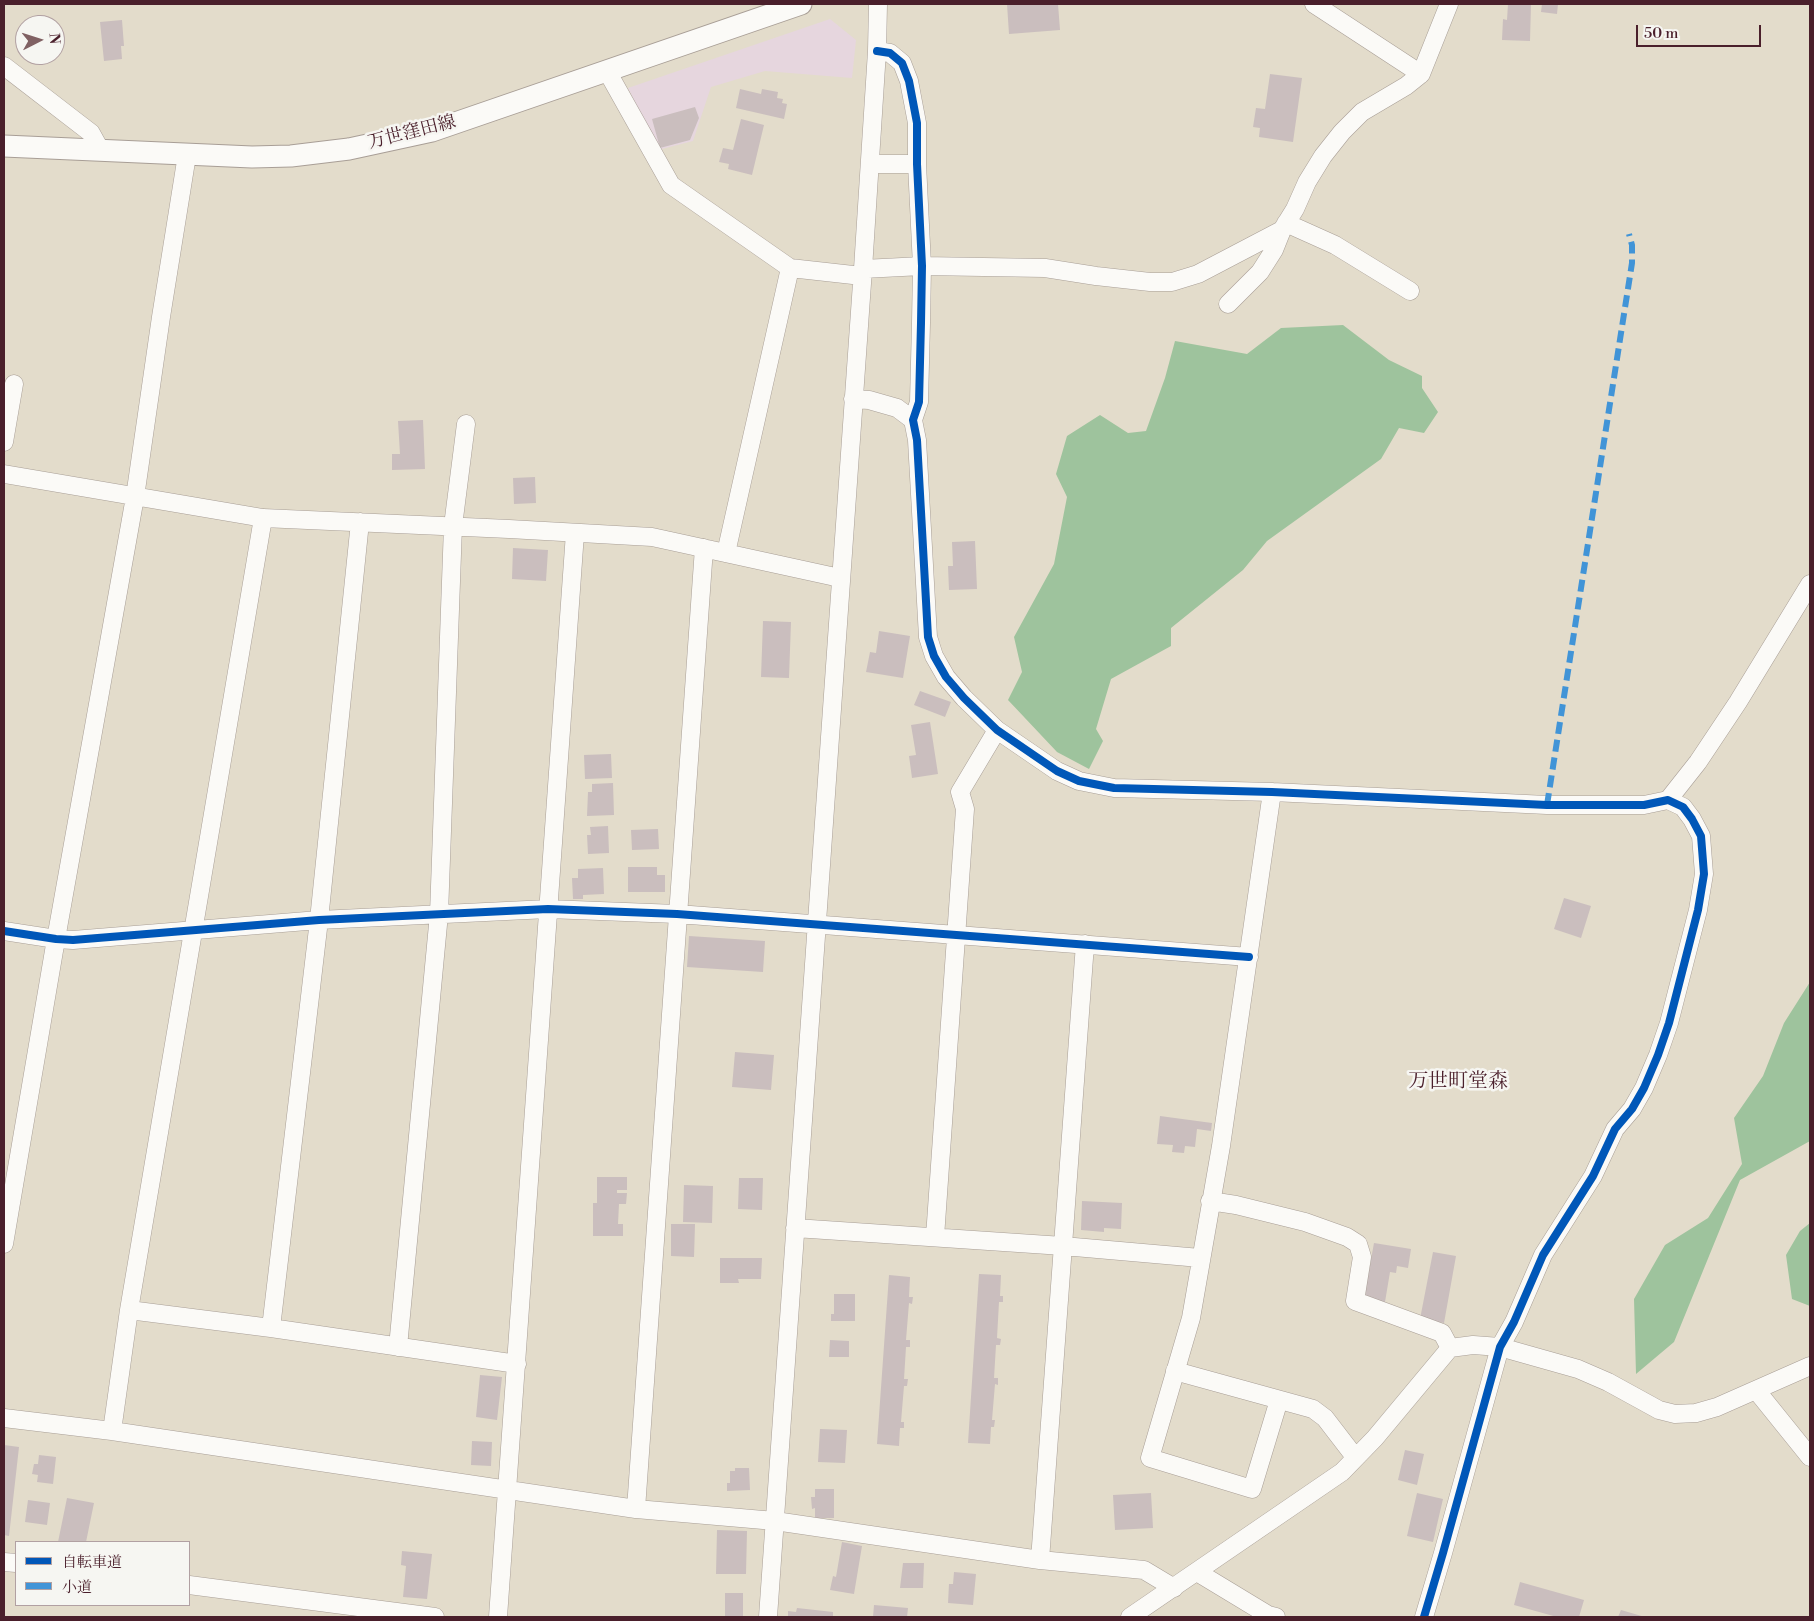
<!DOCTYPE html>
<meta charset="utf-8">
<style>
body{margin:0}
#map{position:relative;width:1814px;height:1621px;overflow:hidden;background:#e3dccb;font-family:"Libre Bodoni","Noto Serif JP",serif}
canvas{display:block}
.frame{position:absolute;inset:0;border:5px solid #4a1f2b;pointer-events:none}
.legend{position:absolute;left:15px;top:1541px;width:175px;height:65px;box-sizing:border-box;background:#f6f6f2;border:1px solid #b1a0a2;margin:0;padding:6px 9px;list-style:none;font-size:15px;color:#4a1f2b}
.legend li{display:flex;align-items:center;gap:10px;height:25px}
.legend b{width:25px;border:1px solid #b1a0a2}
.north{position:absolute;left:15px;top:15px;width:50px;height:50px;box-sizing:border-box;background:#f6f6f2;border:1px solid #b1a0a2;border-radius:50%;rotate:85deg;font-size:14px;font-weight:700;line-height:20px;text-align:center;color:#4a1f2b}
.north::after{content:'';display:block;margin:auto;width:18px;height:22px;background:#806163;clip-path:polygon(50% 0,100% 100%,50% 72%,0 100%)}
.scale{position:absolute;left:1636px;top:25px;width:125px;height:22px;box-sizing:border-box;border:2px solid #4a1f2b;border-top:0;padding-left:6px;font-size:15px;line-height:18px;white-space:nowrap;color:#4a1f2b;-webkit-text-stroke:4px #f6f6f2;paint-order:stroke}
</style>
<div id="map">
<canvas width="1814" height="1621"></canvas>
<div class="frame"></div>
<ul class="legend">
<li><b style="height:6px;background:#0057b8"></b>自転車道</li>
<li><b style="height:6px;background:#4194d7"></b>小道</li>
</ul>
<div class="north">N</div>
<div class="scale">50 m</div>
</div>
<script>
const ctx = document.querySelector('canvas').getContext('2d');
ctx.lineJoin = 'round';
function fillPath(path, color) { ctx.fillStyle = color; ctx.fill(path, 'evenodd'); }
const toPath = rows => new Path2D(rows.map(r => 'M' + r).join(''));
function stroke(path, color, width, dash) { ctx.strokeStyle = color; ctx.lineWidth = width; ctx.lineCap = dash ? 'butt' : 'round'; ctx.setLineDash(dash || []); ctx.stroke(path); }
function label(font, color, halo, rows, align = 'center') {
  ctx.font = font + ' "Libre Bodoni","Noto Serif JP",serif'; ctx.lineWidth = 5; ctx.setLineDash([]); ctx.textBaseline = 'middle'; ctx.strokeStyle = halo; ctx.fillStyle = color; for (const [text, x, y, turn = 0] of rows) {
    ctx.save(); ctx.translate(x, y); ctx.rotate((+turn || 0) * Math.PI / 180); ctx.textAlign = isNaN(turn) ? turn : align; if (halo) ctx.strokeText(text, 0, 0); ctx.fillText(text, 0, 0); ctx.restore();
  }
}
const built = toPath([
 [830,19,856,40,852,78,765,71,711,87,693,141,658,150,628,88]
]);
const forest = toPath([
 [1343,325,1389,360,1422,376,1422,388,1438,412,1424,433,1399,428,1381,459,1267,541,1243,570,1171,628,1171,646,1111,679,1096,729,1103,741,1089,769,1057,752,1008,700,1022,672,1014,637,1054,564,1067,497,1056,474,1067,436,1100,415,1128,433,1146,431,1165,378,1175,341,1247,354,1281,328],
 [1810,982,1810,1141,1740,1180,1674,1342,1636,1374,1634,1299,1665,1245,1708,1218,1742,1164,1734,1118,1763,1076,1784,1023],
 [1810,1223,1810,1306,1792,1299,1786,1255,1800,1231]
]);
const building = toPath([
 [1007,4,1058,4,1060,30,1009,34],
 [1508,4,1531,4,1530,41,1502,40,1503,19,1507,20],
 [1542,4,1558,4,1557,14,1541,12],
 [122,20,124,46,121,46,122,59,104,61,100,22],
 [1270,74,1302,78,1293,142,1259,137,1260,128,1253,127,1256,108,1265,109],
 [740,89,761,94,762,89,778,92,777,98,783,99,782,103,787,104,784,119,736,108],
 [695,107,699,118,690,140,660,148,652,119],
 [741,119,764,125,752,175,728,169,729,164,719,162,723,148,733,150],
 [423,420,425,469,392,470,392,454,400,454,398,421],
 [535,477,536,503,514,504,513,478],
 [975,541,977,589,949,590,948,566,953,566,952,542],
 [513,548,548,550,546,581,512,579],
 [763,621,791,622,789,678,761,677],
 [879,631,910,636,903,678,866,672,870,652,876,653],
 [920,691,951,702,945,717,914,705],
 [930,722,938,774,912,778,909,756,916,755,911,725],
 [611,754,612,778,585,779,584,755],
 [613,783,614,815,587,816,588,792,592,792,592,784],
 [608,826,609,853,588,854,587,835,591,835,590,827],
 [658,829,659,849,632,850,631,830],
 [628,867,657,867,657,875,665,875,665,892,628,892],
 [603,868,604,894,583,895,583,899,573,899,572,878,578,878,578,869],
 [1564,898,1591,906,1581,938,1554,929],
 [689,936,765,941,763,972,687,967],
 [735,1052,774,1055,771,1090,732,1087],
 [1160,1116,1212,1123,1211,1131,1197,1129,1195,1147,1185,1146,1184,1153,1172,1152,1173,1145,1157,1144],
 [597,1177,627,1177,627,1190,617,1190,617,1193,627,1193,626,1204,619,1204,618,1224,623,1224,623,1236,593,1236,593,1203,597,1203],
 [739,1178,763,1178,762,1210,738,1209],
 [684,1185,713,1186,712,1223,683,1222],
 [1082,1201,1122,1203,1121,1229,1104,1228,1104,1232,1081,1230],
 [671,1224,695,1224,694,1257,671,1256],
 [1374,1243,1411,1249,1408,1268,1397,1266,1396,1273,1390,1272,1385,1302,1364,1298],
 [1433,1252,1456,1256,1444,1323,1420,1319],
 [720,1258,762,1258,761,1279,738,1279,739,1283,720,1283],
 [979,1274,1001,1275,1000,1296,1003,1296,1003,1302,999,1302,997,1338,1001,1339,1000,1345,996,1345,994,1378,998,1378,998,1385,995,1384,992,1420,995,1420,994,1427,991,1427,990,1444,968,1443],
 [889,1275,910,1277,909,1297,913,1297,912,1304,909,1303,906,1340,910,1340,910,1347,906,1347,904,1379,908,1379,907,1386,904,1386,901,1422,904,1422,904,1428,900,1428,899,1446,877,1444],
 [834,1294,855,1294,855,1321,831,1321,831,1314,834,1314],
 [830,1340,849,1341,849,1357,829,1357],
 [480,1375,502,1377,497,1420,476,1417],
 [820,1429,847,1430,845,1463,818,1462],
 [472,1441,492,1442,491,1466,471,1465],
 [4,1445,19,1447,9,1536,4,1535],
 [1405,1450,1424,1454,1417,1485,1398,1480],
 [39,1455,56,1457,53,1484,37,1482,38,1475,32,1474,34,1464,38,1464],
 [735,1468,749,1468,750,1490,727,1491,727,1483,730,1483,730,1471,735,1471],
 [815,1489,834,1489,834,1518,815,1518,815,1508,812,1509,811,1497,815,1497],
 [1151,1493,1153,1528,1115,1530,1113,1495],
 [1417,1493,1443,1499,1433,1542,1407,1536],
 [67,1498,94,1503,86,1542,58,1542],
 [28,1500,50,1503,47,1525,25,1522],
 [717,1530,747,1531,746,1574,716,1574],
 [842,1542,862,1546,854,1594,830,1590,833,1576,836,1577],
 [402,1551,432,1554,427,1599,403,1597,406,1566,401,1565],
 [903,1563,924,1563,923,1588,900,1588],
 [954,1572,976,1574,973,1605,948,1603,949,1584,953,1584],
 [1520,1582,1584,1600,1579,1617,1557,1617,1514,1605],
 [725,1593,743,1593,743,1617,725,1617],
 [874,1605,908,1608,907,1617,873,1617],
 [797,1608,833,1612,833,1617,788,1617,788,1611,796,1612],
 [1621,1610,1645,1617,1618,1617]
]);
const minor = toPath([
 [1314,4,1421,74],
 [877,51,890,53,902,63,909,81,917,123,917,164,922,266,921,323,919,402,913,420,917,440,928,637,934,656,946,677,964,698,997,730,1057,771,1079,781,1114,788,1272,792,1547,805,1644,805,1668,800,1683,807,1692,819,1701,836,1704,874,1698,910,1669,1023,1658,1055,1644,1088,1632,1109,1615,1129,1593,1176,1543,1255,1514,1322,1500,1347,1443,1553,1424,1617],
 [4,66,91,133,101,151],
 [607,71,671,185,790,268,862,276],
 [870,164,917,164],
 [1286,223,1335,245,1410,291],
 [863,269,922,266,1045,268,1096,276,1150,282,1172,282,1198,274,1282,230],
 [1228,304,1260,272,1274,250,1282,230,1295,209,1307,182,1323,156,1342,132,1362,112,1406,86,1421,74,1449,4],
 [853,399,869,400,897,408,913,420],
 [4,442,14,384],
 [4,474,263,518,509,529,652,537,840,578],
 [726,553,790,268],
 [1272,792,1221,1146,1191,1318,1150,1458,1252,1489,1279,1400],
 [1668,800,1698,762,1738,702,1810,584],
 [4,931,56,939,73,940,319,920,548,909,677,914,1249,957],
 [1210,1201,1236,1205,1305,1222,1347,1237,1358,1244,1362,1257,1355,1301,1442,1333,1450,1348],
 [795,1228,1063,1246,1200,1258],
 [935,1237,965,809,960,792,997,730],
 [4,1244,56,939,135,497,161,317,187,155],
 [129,1310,271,1328,517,1364],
 [271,1328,319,920,360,522],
 [398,1347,439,914,453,526,466,424],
 [1175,1371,1313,1409,1325,1418,1355,1457],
 [1756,1390,1810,1457],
 [4,1418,112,1431,636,1509,775,1521,1040,1560,1144,1570,1174,1588],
 [112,1431,129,1310,263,518],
 [636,1509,704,548],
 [1040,1560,1085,944],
 [4,1562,16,1563],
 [1197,1572,1268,1615,1276,1617],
 [189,1585,435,1617],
 [498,1617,575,533],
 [768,1617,863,269,877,51,878,4],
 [1130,1617,1342,1472,1375,1438,1450,1348,1473,1345,1500,1347,1578,1369,1608,1382,1659,1410,1675,1414,1696,1413,1717,1407,1810,1366]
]);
const major = toPath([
 [4,146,252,157,291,156,349,149,432,131,801,4]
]);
const quiet = toPath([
 [1547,805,1632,263,1632,245,1629,234]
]);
const cycleway = toPath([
 [877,51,890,53,902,63,909,81,917,123,917,164,922,266,921,323,919,402,913,420,917,440,928,637,934,656,946,677,964,698,997,730,1057,771,1079,781,1114,788,1272,792,1547,805,1644,805,1668,800,1683,807,1692,819,1701,836,1704,874,1698,910,1669,1023,1658,1055,1644,1088,1632,1109,1615,1129,1593,1176,1543,1255,1514,1322,1500,1347,1443,1553,1424,1617],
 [4,931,56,939,73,940,319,920,548,909,677,914,1249,957]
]);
const streetNames = [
 ["万世窪田線",412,133,-14]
];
const quarterNames = [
 ["万世町堂森",1458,1082]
];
fillPath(built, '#e6d6de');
fillPath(forest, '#9ec39d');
fillPath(building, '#cabebe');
stroke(minor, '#a89e96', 19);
stroke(major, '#a89e96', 23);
stroke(minor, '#fbfaf7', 18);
stroke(major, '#fbfaf7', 21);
stroke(quiet, '#4194d7', 6, [12, 6]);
stroke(cycleway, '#0057b8', 8);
label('18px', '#4a1f2b', '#f6f6f2', streetNames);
label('20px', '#4a1f2b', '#f6f6f2', quarterNames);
</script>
